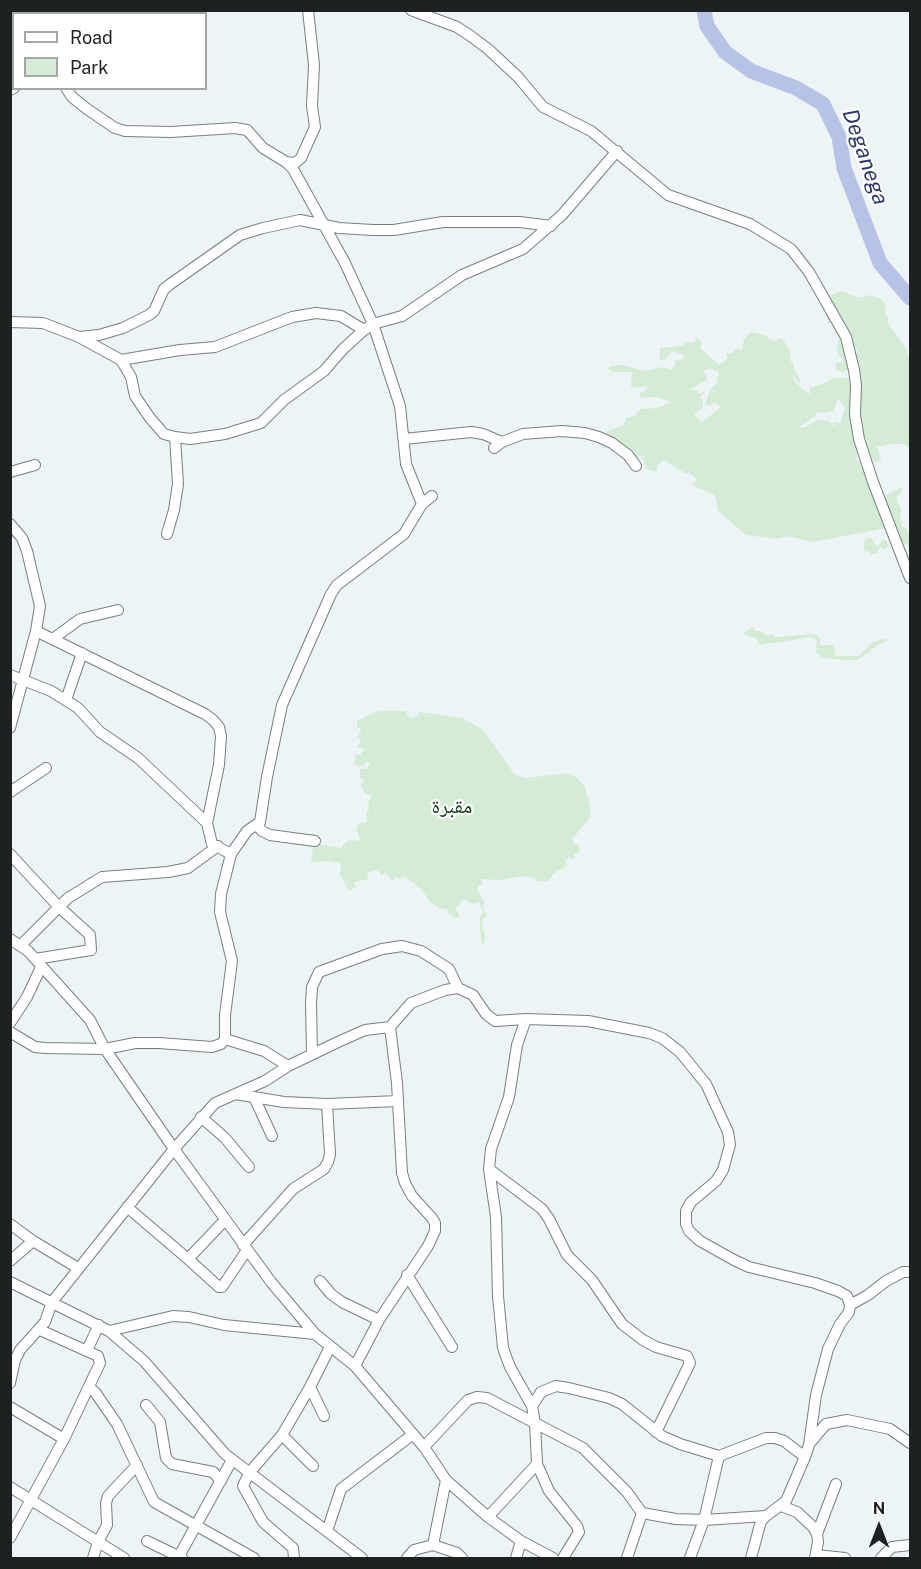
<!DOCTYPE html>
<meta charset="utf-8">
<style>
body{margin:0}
#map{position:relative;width:921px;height:1569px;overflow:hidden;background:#ecf4f6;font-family:"Public Sans",sans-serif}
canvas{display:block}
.frame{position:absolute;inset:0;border:12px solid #1e2122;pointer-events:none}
.legend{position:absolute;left:12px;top:12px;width:195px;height:78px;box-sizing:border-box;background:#fff;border:2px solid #a5a6a7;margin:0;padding:8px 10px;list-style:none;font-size:18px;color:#1e2122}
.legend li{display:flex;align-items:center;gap:12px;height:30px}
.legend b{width:30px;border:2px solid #a5a6a7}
.north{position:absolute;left:849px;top:1497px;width:60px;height:60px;-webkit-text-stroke:4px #fff;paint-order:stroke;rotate:0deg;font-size:16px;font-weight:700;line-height:24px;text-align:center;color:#1e2122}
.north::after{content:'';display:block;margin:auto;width:21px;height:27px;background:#1e2122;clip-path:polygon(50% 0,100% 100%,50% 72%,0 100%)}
</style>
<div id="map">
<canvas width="921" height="1569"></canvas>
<div class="frame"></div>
<ul class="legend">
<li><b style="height:8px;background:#fff"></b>Road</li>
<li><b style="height:16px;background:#d4ecd6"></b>Park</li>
</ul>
<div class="north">N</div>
</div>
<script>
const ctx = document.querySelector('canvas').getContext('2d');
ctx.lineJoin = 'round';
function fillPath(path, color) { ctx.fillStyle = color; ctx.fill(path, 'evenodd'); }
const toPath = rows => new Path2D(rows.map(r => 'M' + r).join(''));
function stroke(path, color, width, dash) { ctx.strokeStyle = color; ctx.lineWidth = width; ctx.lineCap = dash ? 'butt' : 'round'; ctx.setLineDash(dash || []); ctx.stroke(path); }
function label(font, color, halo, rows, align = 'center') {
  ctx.font = font + ' "Public Sans","Noto Naskh Arabic",sans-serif'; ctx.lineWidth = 4.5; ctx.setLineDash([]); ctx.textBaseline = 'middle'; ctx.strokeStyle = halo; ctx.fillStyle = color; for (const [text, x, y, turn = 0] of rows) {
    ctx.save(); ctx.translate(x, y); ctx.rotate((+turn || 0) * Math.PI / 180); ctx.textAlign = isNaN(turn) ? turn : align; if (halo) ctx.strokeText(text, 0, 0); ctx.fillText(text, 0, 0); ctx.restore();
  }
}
const green = toPath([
 [841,291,856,297,865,297,867,295,880,298,886,306,885,314,888,316,888,323,907,350,910,362,910,447,907,447,905,444,891,444,877,447,881,458,880,461,875,463,865,445,857,406,861,402,860,374,856,355,858,350,853,347,833,303,831,300,831,295],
 [827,311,840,329,848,357,845,360,848,362,848,370,841,372,836,370,836,363,842,362,844,360,839,356,837,351,839,336,835,334,836,329,833,329,832,324,828,323,827,316,825,314],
 [751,332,762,334,774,341,780,338,784,341,790,351,791,362,794,364,794,369,800,379,799,382,805,386,797,382,793,373,794,381,806,392,810,394,809,388,822,384,834,378,847,378,850,381,849,384,851,385,859,454,857,455,856,460,860,462,862,467,863,466,886,528,813,542,788,536,776,539,746,535,718,511,715,495,692,485,697,479,691,474,689,472,686,474,664,460,657,466,658,469,657,470,654,472,645,468,647,466,644,463,643,455,639,456,638,461,634,453,614,439,612,436,606,433,612,429,623,426,626,418,636,416,637,412,641,409,658,408,671,402,657,397,640,398,640,393,645,391,649,386,631,388,632,372,613,372,608,369,611,366,620,365,631,367,643,371,664,367,670,370,675,365,675,360,683,360,684,355,672,351,666,359,659,360,660,348,681,346,687,342,694,342,697,338,701,341,701,349,719,365,728,358,725,352,731,354,737,348,742,350,744,339],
 [709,369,718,371,719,375,716,380,718,382,711,389,705,404,709,406,714,403,721,407,702,422,694,415,695,413,703,408,703,400,700,398,705,391,699,394,697,393,698,390,689,390,707,380,706,374,702,371],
 [838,398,845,408,840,423,833,422,837,428,829,421,817,420,806,427,799,427,816,415,816,412,825,413,834,411],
 [899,488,902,488,902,492,897,496,897,501,901,508,900,519,903,527,907,528,907,533,910,533,910,552,909,551,908,545,901,542,906,554,910,556,908,560,910,562,910,573,883,497],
 [867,537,873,539,874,542,878,546,882,540,886,540,889,547,884,549,880,547,877,553,871,555,870,552,865,551,863,544],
 [753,627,755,631,761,631,766,636,772,634,775,637,816,634,820,639,820,645,833,645,836,652,834,655,836,656,859,656,872,643,880,640,890,639,878,645,858,660,847,660,822,658,816,652,817,640,811,637,759,645,756,638,742,634],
 [386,711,407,711,407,715,411,718,417,717,420,712,463,718,480,728,486,734,515,775,526,778,568,773,577,778,585,787,591,812,589,819,572,839,575,845,579,844,579,852,574,855,575,858,572,859,570,857,565,861,568,865,553,874,552,877,547,881,537,881,534,878,522,876,499,880,480,879,483,884,478,887,477,889,484,902,483,908,487,916,483,918,482,924,483,928,481,932,484,930,485,937,484,945,482,945,480,929,480,917,483,912,479,902,473,904,464,899,455,909,459,915,459,917,456,918,448,913,447,909,440,908,431,903,421,889,404,876,400,878,397,877,392,881,386,873,381,876,380,872,375,870,367,873,368,879,355,882,354,885,356,887,349,891,340,874,341,864,331,861,311,862,313,848,316,844,342,848,343,844,349,840,359,841,360,839,356,829,359,823,365,823,367,820,366,813,369,810,368,803,372,795,366,794,362,789,361,782,365,781,361,779,360,774,360,769,367,769,370,762,367,762,363,766,354,765,356,755,361,755,361,752,365,750,357,747,361,741,358,737,361,730,360,728,357,728,357,721,375,712]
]);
const river = toPath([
 [704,10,707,26,725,52,751,71,796,88,823,104,839,137,844,168,880,263,910,298]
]);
const minor = toPath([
 [411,10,457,27,472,37,488,49,518,77,543,107,591,131,668,195,750,224,791,249,809,272,846,337,854,370,856,385,855,415,859,439,873,482,910,578],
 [181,14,189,10],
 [10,31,14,32],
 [66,88,72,97,87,109,115,128,125,131,171,132,235,128,247,130,263,148,286,162,293,169,345,263,373,324,400,406,406,464,422,504],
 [10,90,14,88],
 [286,162,295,163,301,158,315,127,312,106,314,65,308,10],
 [10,322,43,323,79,337,121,360,131,377,135,396,150,418,164,434,175,437,190,439,225,434,261,423,284,400,324,371,343,349,364,330,373,324,402,316,462,275,523,249,562,215,617,151],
 [79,337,99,335,123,328,149,315,154,311,164,289,169,285,240,235,263,228,300,220,339,228,373,230,394,230,443,222,520,222,551,226],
 [121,360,180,350,215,347,292,317,316,313,341,316,364,330],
 [404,439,471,432,483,434,502,442],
 [494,448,502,442,523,434,562,431,585,433,599,437,612,443,628,455,636,466],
 [10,472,35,465],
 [10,524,22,538,27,551,40,606,36,631,10,728],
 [167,534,174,510,178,484,175,437],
 [36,631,205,714,213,720,219,727,221,736,219,765,207,823],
 [54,638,80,619,118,610],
 [10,675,51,691,78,708,100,732,138,758,207,823,212,844,231,854],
 [66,700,82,653],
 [10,792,46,768],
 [257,825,262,831,270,835,315,841],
 [10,854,58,906,90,935,91,950,35,959],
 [10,939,28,951,90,1020,105,1049,174,1149,271,1282,315,1334,355,1366,424,1447,446,1480,488,1517,521,1541,553,1558],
 [20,946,68,898,102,877,168,872,188,868,218,846],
 [526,1019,517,1045,509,1097,491,1149,489,1169,496,1217,498,1296,503,1348,510,1367,532,1406],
 [10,1023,27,997,41,967],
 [10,1032,35,1047,45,1048,105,1049,135,1043,159,1043,212,1047,221,1044,225,1039,225,1015,232,961,220,912,221,894,231,854,247,831,260,822,267,777,282,705,331,594,337,585,404,534,422,504,432,496],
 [225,1039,264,1051,288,1066],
 [312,1054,311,1003,312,987,319,972,382,949,402,946,421,951,449,969,458,988],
 [235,1094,284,1102,327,1104,398,1101],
 [254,1097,272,1136],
 [201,1117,225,1138,249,1167],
 [489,1169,542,1209,549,1219,567,1255,592,1280,622,1324,643,1340,656,1347,687,1356,690,1363,656,1432],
 [127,1207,188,1259,225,1220],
 [10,1224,33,1241,78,1268],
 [243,1245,293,1189,324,1169,328,1162,330,1154,327,1104],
 [188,1259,219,1287,222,1287,247,1250],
 [10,1261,33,1241],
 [407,1275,452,1347],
 [320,1281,331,1294,342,1302,379,1320],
 [10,1282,109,1331,144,1361,225,1454,362,1558],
 [850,1305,868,1295,886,1281,903,1272,910,1272],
 [109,1331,173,1316,189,1317,224,1325,315,1334],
 [87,1350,99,1325],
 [355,1366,379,1320,428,1246,435,1231,435,1223,432,1218,412,1196,405,1183,402,1173,397,1083,390,1027],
 [10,1383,15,1360,20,1350,45,1322,52,1302,174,1149,215,1103,265,1081,288,1066,338,1042,365,1030,390,1027,411,1003,445,990,458,988,473,995,486,1014,495,1021,526,1019,588,1021,649,1033,662,1038,680,1052,706,1084,728,1132,730,1145,723,1170,716,1181,691,1202,686,1211,686,1224,689,1231,700,1241,734,1260,749,1267,815,1283,838,1291,847,1296,850,1305,849,1312,840,1324,828,1349,816,1395,809,1445,805,1457,786,1501,766,1516,761,1521,751,1558],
 [89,1387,95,1392,117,1424,154,1502,254,1558],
 [310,1387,324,1416],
 [146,1405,160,1422,166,1458,172,1464,213,1472,221,1481],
 [10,1407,64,1439],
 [282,1435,313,1466],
 [809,1444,826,1424,847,1420,890,1429,910,1443],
 [424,1447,468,1400,477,1397,487,1398,583,1448,627,1492,642,1513,676,1519,704,1520,766,1516],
 [10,1487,124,1558],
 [781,1506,797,1512,813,1527,817,1534,818,1542,815,1558],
 [488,1517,537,1464],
 [327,1531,341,1489,412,1435],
 [817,1534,836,1484],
 [10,1538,64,1439,100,1363,98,1356,40,1330],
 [147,1541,182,1558],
 [433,1545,446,1480],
 [816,1555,845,1558],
 [93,1558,98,1542,107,1525,106,1503,108,1496,137,1465],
 [178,1558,232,1460],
 [294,1558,293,1548,263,1522,243,1486,249,1473,282,1435,310,1387,330,1347],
 [407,1558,414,1550,433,1545,457,1553,462,1558],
 [516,1558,521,1541],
 [563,1558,579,1532,577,1526,549,1491,537,1464,535,1423,532,1406,541,1392,556,1386,569,1388,609,1398,622,1404,662,1436,680,1444,719,1456],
 [627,1558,642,1513],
 [690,1558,704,1520,719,1456,766,1438,775,1438,784,1441,805,1457],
 [881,1558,892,1547,910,1545]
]);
const parkNames = [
 ["مقبرة",452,807]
];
const waterNames = [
 ["Deganega",865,157,71]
];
fillPath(green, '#d4ecd6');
stroke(river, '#b6c3e6', 15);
stroke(minor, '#787f80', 12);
stroke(minor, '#fff', 10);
label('21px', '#13411c', '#fff', parkNames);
label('italic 22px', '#2b3967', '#fff', waterNames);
</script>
